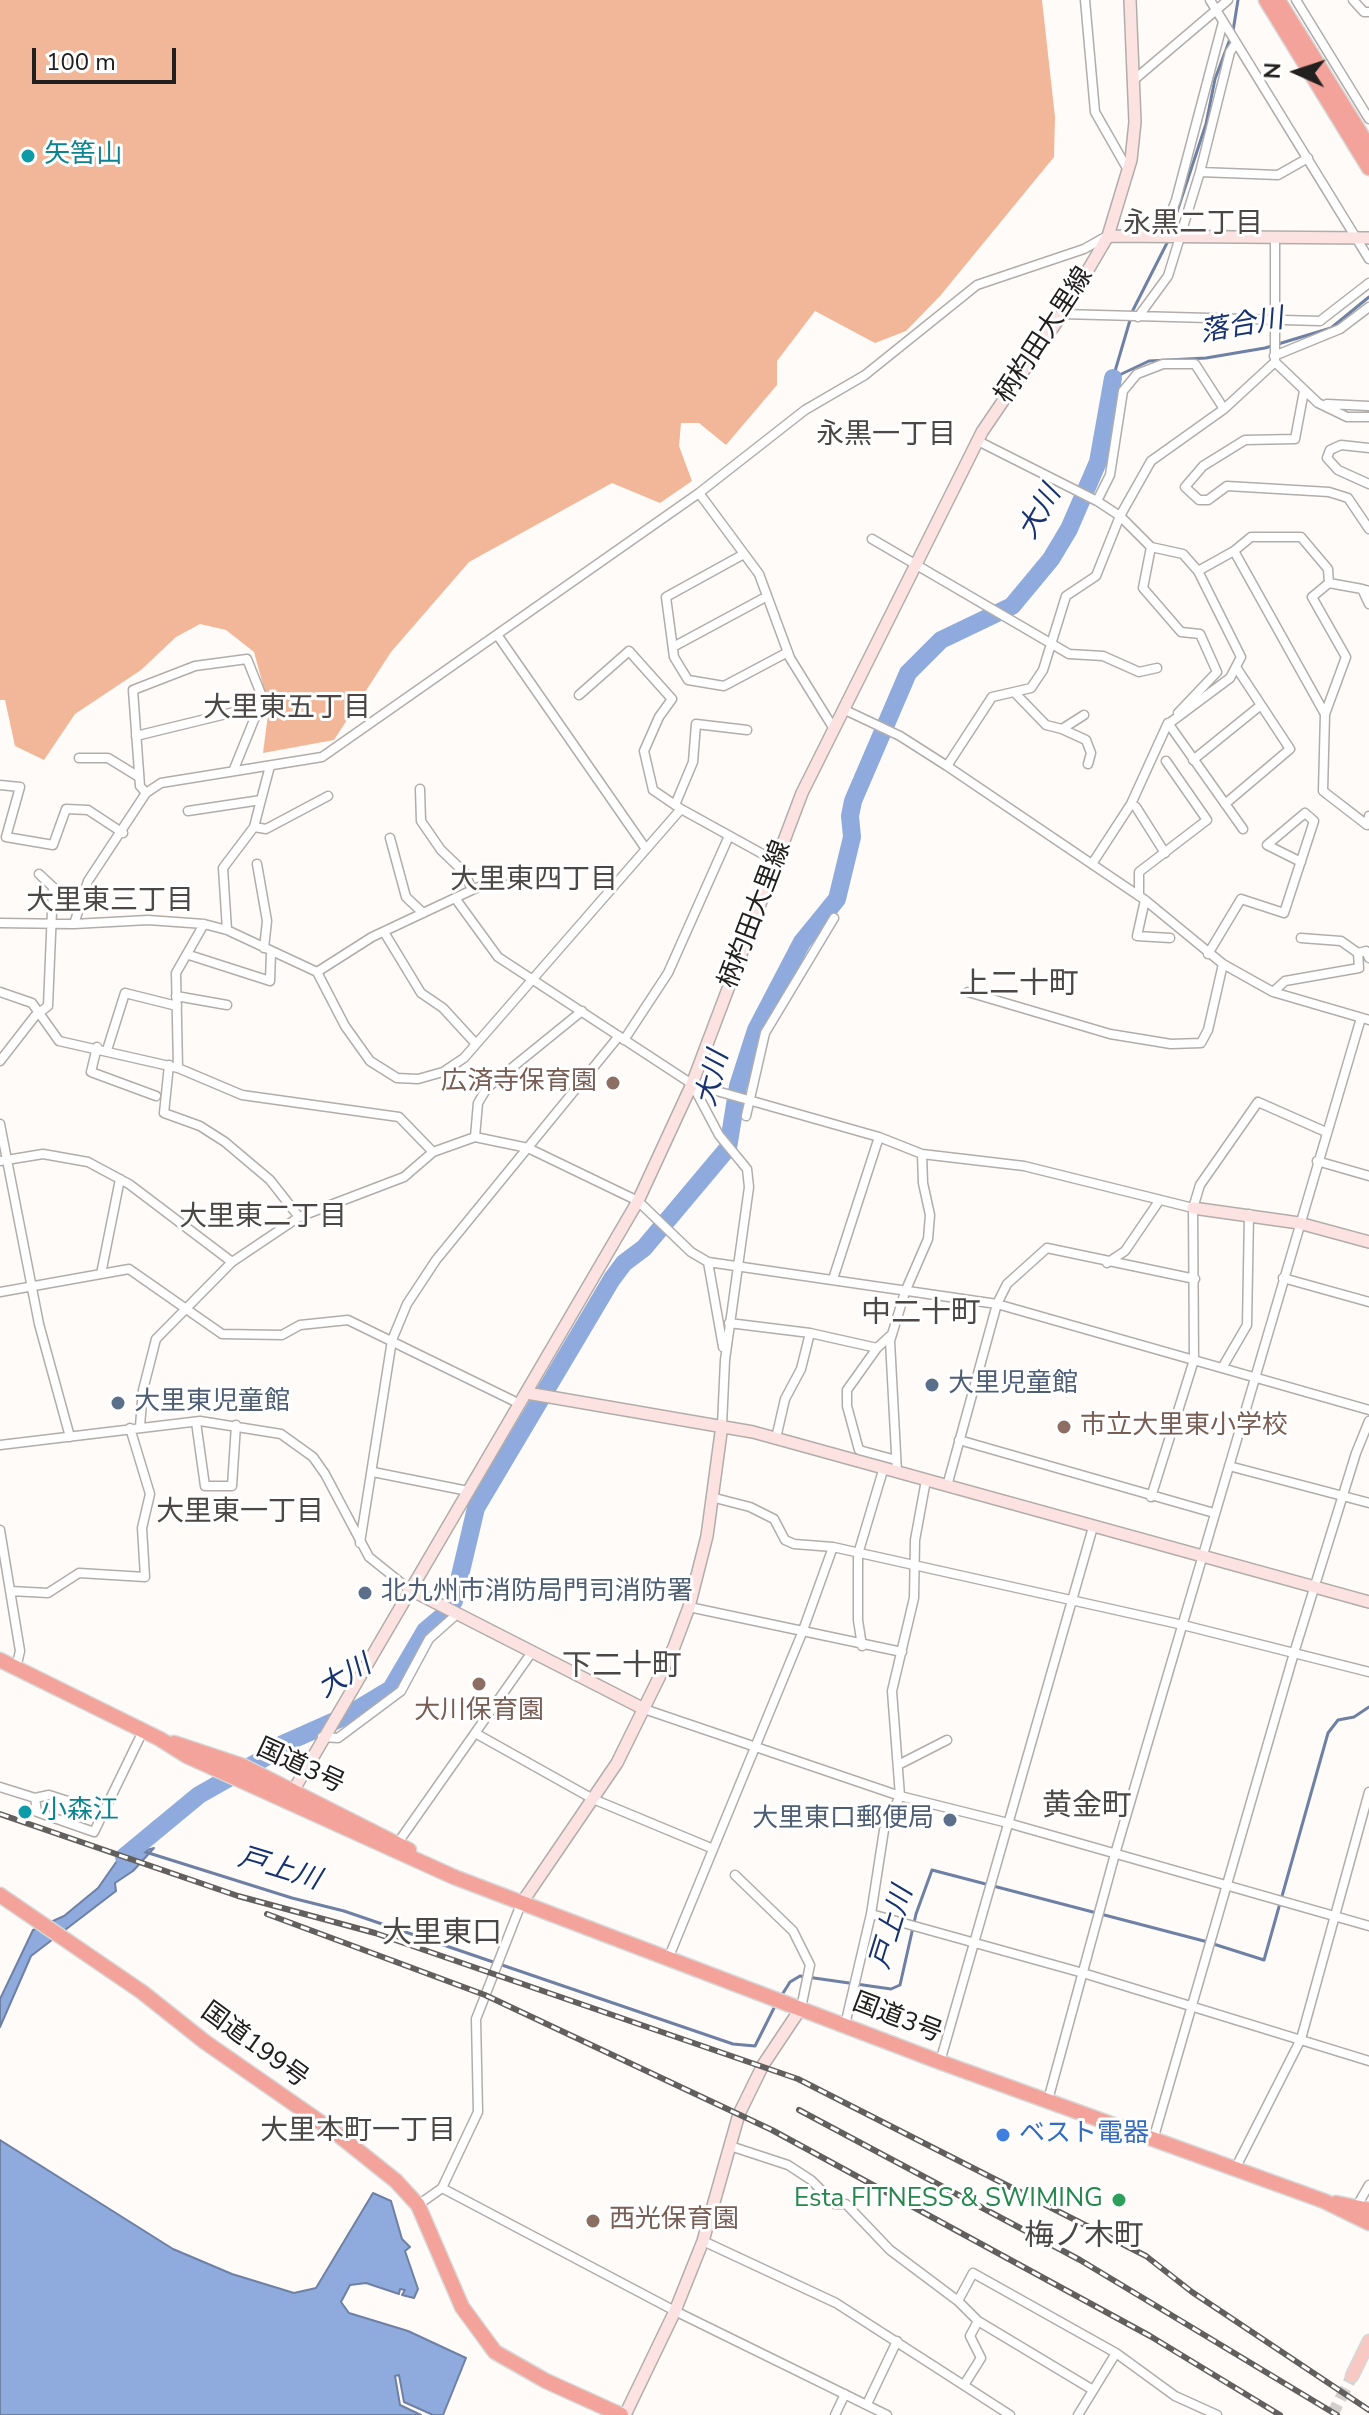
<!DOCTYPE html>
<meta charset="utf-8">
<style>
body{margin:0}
#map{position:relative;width:1369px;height:2415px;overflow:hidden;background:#fffbf9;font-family:"Nunito Sans",sans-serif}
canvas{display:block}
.north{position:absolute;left:1257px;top:32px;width:80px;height:80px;-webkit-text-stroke:6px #fff;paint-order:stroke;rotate:273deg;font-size:22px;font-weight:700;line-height:32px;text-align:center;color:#22201f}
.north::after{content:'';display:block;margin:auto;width:28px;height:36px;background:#22201f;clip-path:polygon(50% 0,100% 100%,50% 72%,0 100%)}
.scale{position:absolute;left:32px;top:48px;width:144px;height:36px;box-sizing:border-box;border:4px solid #22201f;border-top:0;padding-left:10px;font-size:24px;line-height:28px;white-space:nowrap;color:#22201f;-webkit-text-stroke:6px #fff;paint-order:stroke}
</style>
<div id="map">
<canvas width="1369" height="2415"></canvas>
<div class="north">N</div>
<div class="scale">100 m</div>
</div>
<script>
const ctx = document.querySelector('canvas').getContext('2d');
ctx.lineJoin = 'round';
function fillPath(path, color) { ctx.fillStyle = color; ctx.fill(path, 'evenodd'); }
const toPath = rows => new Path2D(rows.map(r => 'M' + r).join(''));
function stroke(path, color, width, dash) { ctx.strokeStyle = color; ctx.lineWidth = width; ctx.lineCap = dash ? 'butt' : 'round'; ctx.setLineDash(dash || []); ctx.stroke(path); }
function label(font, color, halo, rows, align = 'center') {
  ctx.font = font + ' "Nunito Sans","Noto Sans JP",sans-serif'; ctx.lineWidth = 6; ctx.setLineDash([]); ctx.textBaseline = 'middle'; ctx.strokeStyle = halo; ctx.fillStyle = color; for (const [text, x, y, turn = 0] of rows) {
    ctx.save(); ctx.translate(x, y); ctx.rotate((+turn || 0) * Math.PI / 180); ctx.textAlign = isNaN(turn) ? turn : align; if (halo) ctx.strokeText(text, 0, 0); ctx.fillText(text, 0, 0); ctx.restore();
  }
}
const forest = toPath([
 [0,0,1042,0,1055,117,1054,157,940,296,906,331,875,343,815,311,777,361,777,385,726,445,699,423,681,423,679,446,692,481,660,503,612,483,469,562,391,652,334,740,263,753,269,707,254,652,226,630,200,624,176,637,141,670,75,714,44,760,15,746,5,700,0,700]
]);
const water = toPath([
 [155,1821,136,1853,154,1848,133,1871,115,1883,116,1891,31,1956,0,2027,0,1999,33,1930,64,1916,98,1888,126,1848,155,1821],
 [0,2140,173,2249,232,2274,294,2293,316,2288,373,2193,391,2201,402,2239,410,2247,405,2251,418,2289,414,2298,402,2295,405,2290,400,2289,399,2294,366,2283,350,2285,341,2302,349,2313,408,2331,466,2358,443,2415,433,2415,404,2402,399,2375,395,2376,400,2405,421,2415,0,2415,0,2140]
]);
const stream = toPath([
 [1233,31,1238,0],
 [1170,233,1206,124,1215,79,1230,39],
 [1113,378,1133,310,1168,241],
 [1113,378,1149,361,1206,358,1265,348,1331,328,1369,297],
 [136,1849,292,1898,344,1911,733,2044,755,2046,776,2004],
 [780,1998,790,1982,800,1976,891,1989,900,1985,916,1914,932,1870,1204,1941,1264,1960,1328,1733,1338,1720,1354,1717,1369,1707]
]);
const river = toPath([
 [124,1857,199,1795,268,1756,274,1748,348,1715,391,1689,425,1631,444,1615,454,1601,476,1508,612,1279,624,1263,644,1248,728,1148,738,1086,756,1030,802,942,837,899,852,837,850,816,853,801,908,673,941,640,1012,606,1051,559,1069,529,1098,462,1113,378]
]);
const primaryTunnel = toPath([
 [1332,2415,1352,2376]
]);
const street = toPath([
 [1085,0,1095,112,1128,170],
 [1210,0,1369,259],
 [1296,0,1369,119],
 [1353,0,1364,12,1369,12],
 [1135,79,1228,0],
 [1200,172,1230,52,1236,43],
 [1162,236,1176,200,1223,22],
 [1275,237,1275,362,1318,403,1347,417,1369,417],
 [1062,314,1320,321,1369,283],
 [1138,317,1168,276,1200,172,1278,175,1308,158],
 [1274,356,1340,329,1369,307],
 [1304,391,1295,439,1245,440,1203,466,1185,487,1199,500,1208,500,1227,486,1329,492,1348,498,1369,529],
 [1327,404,1369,406],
 [978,441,1097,501,1120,516,1151,547],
 [1369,448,1341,445,1330,450,1327,458,1338,470,1369,484],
 [699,493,759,574,790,658,834,729],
 [1097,501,1110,475,1123,391,1137,374,1163,364,1195,364,1224,409],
 [872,539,1069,654,1103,656,1139,672,1157,668],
 [1234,551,1251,537,1301,537,1328,569,1329,583],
 [744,554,666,597,674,657,688,680,724,686,788,652],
 [1369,591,1362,589,1369,604],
 [498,636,646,849],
 [673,647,762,599],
 [1015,693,1046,725,1062,729,1084,715],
 [579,695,629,651,672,699,659,717,644,751,653,790,681,809],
 [845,710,900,736,947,766,1145,900,1223,964,1273,992,1369,1020],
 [1178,713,1217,672,1200,634,1181,632,1143,588,1151,547,1183,554,1198,571],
 [1325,714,1346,657,1312,597,1329,583,1362,589],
 [1168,723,1243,829],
 [1062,729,1086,740,1091,753,1088,764],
 [136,736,259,706],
 [79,758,108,758,139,777],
 [1193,760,1261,705],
 [947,766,992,697,1031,688,1043,670,1066,596,1096,576,1120,516,1151,461,1224,409,1275,362],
 [0,785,20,787,6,837,53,845,66,809,88,810,123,833],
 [420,789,421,821,441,850,465,873,472,890,455,898],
 [146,793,140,786,133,690,195,666,247,659,261,694,258,710,234,769],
 [1225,804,1290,749,1236,667],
 [675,805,693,762,696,724,747,730],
 [1136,807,1165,853],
 [188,811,261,800,270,766],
 [254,827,266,829,328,796],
 [390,838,406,897,423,913],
 [257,864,267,921,264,948],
 [1092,864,1131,804,1167,725,1230,678,1241,657,1198,571,1234,551,1325,714,1323,791,1367,825,1369,816],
 [472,890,515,871],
 [1139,896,1139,872,1207,820,1166,761],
 [1145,900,1137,936,1170,938],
 [0,923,74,924,148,920,204,924,227,930,317,972,345,1026,370,1061,397,1078,418,1079,443,1072,464,1058,681,809,777,862],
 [74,924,88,881,146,793,161,783,322,757,699,493,805,410,865,375,977,285,1084,249,1107,236],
 [227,930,223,868,254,827,261,800],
 [384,932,421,993,443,1008,476,1044],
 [1301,938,1341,941,1358,953],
 [1208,954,1241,899,1284,913,1314,821,1305,813,1267,845,1301,862],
 [189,955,270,981,271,952],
 [317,972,372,937,455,898,498,957,692,1084,879,1137,922,1154,1024,1166,1193,1208],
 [0,992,32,1003,59,1041,178,1068,242,1095,399,1117,433,1152],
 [968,992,1110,1034,1171,1044,1201,1043,1208,1030,1223,964],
 [1273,992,1285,981,1359,968,1358,953,1366,951,1369,958],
 [176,996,227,1005],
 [624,1040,668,973,729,836],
 [97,1047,91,1072,156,1096],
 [107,1050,125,993,177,1006],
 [0,1061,35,1016,48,1006,53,887,39,874],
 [169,1065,164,1113,200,1126,225,1142,270,1180,299,1217],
 [178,1068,176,973,204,924],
 [692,1084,719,1135,747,1169,749,1187,725,1360,722,1425],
 [746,1116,765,1033,834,918],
 [0,1124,39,1324,70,1437],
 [475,1137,478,1103,487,1088,582,1011],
 [0,1161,43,1154,88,1162,129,1184,232,1262],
 [1317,1161,1369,1176],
 [708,1262,723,1347],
 [1107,1263,1125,1251,1159,1201],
 [101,1274,120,1179],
 [1283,1278,1369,1302],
 [833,1279,879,1137],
 [0,1292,129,1269,222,1334,282,1335,300,1325,348,1320,520,1404],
 [729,1323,810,1333,801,1369,785,1399,776,1438],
 [810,1333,877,1348,890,1336],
 [877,1348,847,1390,847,1406,859,1450,896,1460],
 [1222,1368,1247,1325,1249,1214],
 [196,1422,205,1486,232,1486,236,1425],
 [140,1426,143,1390,156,1339,232,1262,299,1217,404,1177,433,1152,475,1137,528,1148,638,1201,691,1252,708,1262,997,1304,1369,1410],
 [959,1440,1214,1513],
 [0,1445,200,1421,281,1434,313,1457,325,1474,369,1557,409,1589],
 [1229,1466,1369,1503],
 [373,1472,468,1491],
 [897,1472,890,1341,905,1292,928,1239,930,1215,923,1183,922,1154],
 [947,1486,997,1304,1007,1284,1047,1248,1195,1279],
 [1151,1497,1194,1360,1193,1208,1200,1185,1258,1102,1326,1132],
 [715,1498,750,1507,774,1519,785,1540,794,1544,833,1547,1183,1625,1369,1672],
 [0,1530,20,1651,16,1668],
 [360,1543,392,1340,407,1304,436,1260,619,1036],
 [10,1591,48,1593,79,1573,145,1577,142,1528,150,1494,130,1428],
 [689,1607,902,1652],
 [862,1646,858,1620,858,1554,884,1467],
 [644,1709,900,1796,1008,1823,1369,1926],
 [475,1733,593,1799,711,1848],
 [322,1737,338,1738,401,1691,429,1639,457,1614],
 [900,1764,947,1740],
 [0,1787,35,1798,49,1795,102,1812],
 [35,1798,37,1812,94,1832,143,1731],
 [397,1844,532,1652],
 [735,1875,793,1931,810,1965,801,2008],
 [871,1914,1083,1973,1369,2061],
 [668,1959,802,1633,833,1547],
 [845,2025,871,1914,884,1830,900,1796,892,1691,914,1598,915,1540,926,1480],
 [940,2062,1093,1527],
 [1048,2100,1115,1854,1361,1018],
 [1153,2140,1294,1653,1356,1453,1369,1421],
 [730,2146,788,2165,811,2180,835,2204,846,2204,890,2250,958,2301,978,2321,1093,2390],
 [1235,2169,1301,2039,1369,1792],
 [442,2188,675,2311,887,2415],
 [418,2205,442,2188,478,2112,476,2019,521,1904],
 [1357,2206,1369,2185],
 [703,2241,836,2303,1010,2415],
 [958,2301,973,2273,1116,2353,1175,2396,1217,2415],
 [964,2385,981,2358,970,2336,978,2321],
 [867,2404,897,2341],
 [835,2415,845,2394],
 [1078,2415,1116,2353]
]);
const secondary = toPath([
 [1108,236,1369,238],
 [1193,1208,1299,1223,1369,1242],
 [527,1393,753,1432,1369,1602],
 [409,1589,644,1709],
 [289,1798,638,1201,692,1084,802,793,982,432,1062,314,1108,236,1131,160,1135,122,1130,0],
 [521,1904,617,1763,674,1647,689,1607,707,1536,722,1425],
 [625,2415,675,2311,703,2241,739,2114,763,2065,801,2008]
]);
const primary = toPath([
 [1352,2376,1369,2341]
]);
const highway = toPath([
 [1266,0,1369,168],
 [1278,0,1369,147],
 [0,1660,160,1739,187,1756,454,1877,940,2062,1324,2201,1369,2223],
 [174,1743,243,1766,409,1850],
 [0,1895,142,1992,205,2042,336,2133,396,2181,418,2205,462,2307,495,2352,546,2381,621,2415],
 [1336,2203,1369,2210]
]);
const rail = toPath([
 [0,1814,238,1896,375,1933,798,2079,1146,2256,1192,2292,1369,2410],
 [267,1914,485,1995,772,2130,1150,2336,1280,2415],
 [799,2110,1080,2260,1337,2415]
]);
const markers = [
 [28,156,8,"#0f9aa8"],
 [613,1083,8,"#8d6e63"],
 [932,1385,8,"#5c6f8a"],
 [118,1403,8,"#5c6f8a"],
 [1064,1427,8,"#8d6e63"],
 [365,1593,8,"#5c6f8a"],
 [479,1684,8,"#8d6e63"],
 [25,1812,8,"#0f9aa8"],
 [950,1820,8,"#5c6f8a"],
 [1003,2135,8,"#3f7fe0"],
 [1119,2200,8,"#2e9e5b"],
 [593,2221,8,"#8d6e63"]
];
const cultureNames = [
 ["矢筈山",44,156],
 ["小森江",41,1812]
];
const streetNames = [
 ["柄杓田大里線",1045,336,-57],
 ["柄杓田大里線",756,915,-69],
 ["国道3号",300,1767,25],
 ["国道3号",897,2019,21],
 ["国道199号",254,2046,36]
];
const educationNames = [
 ["広済寺保育園",597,1083,"right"],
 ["市立大里東小学校",1080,1427],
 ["大川保育園",479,1712,"center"],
 ["西光保育園",609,2221]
];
const serviceNames = [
 ["大里児童館",948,1385],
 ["大里東児童館",134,1403],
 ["北九州市消防局門司消防署",381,1593],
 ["大里東口郵便局",934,1820,"right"]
];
const shopNames = [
 ["ベスト電器",1019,2135]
];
const leisureNames = [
 ["Esta FITNESS & SWIMING",1103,2200]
];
const neighbourhoodNames = [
 ["永黒二丁目",1193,225],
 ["永黒一丁目",886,436],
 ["大里東五丁目",287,709],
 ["大里東四丁目",534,881],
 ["大里東三丁目",110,902],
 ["大里東二丁目",263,1218],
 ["大里東一丁目",240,1513],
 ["大里本町一丁目",358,2132]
];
const waterNames = [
 ["落合川",1242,327,-10],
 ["大川",1041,513,-60],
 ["大川",714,1079,-76],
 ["大川",345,1678,-30],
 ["戸上川",279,1870,17],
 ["戸上川",893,1928,-73]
];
const quarterNames = [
 ["上二十町",1019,986],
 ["中二十町",921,1315],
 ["下二十町",622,1668],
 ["黄金町",1087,1808],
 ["大里東口",442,1935],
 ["梅ノ木町",1084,2238]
];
fillPath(forest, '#f2b698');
fillPath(water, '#8faadd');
stroke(water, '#6e81a4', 2);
stroke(stream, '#6e81a4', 3);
stroke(river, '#8faadd', 18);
stroke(primaryTunnel, '#d3cfcd', 12, [12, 6]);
stroke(street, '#b1adab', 11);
stroke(secondary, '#b1adab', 14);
stroke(primary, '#d7d7d7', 15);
stroke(highway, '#d7d7d7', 17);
stroke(street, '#fff', 8);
stroke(secondary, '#fce3e1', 11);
stroke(primary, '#f8c8c2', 12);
stroke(highway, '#f4a39a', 14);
stroke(rail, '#62605e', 6);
stroke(rail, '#fff', 3, [9]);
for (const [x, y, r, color] of markers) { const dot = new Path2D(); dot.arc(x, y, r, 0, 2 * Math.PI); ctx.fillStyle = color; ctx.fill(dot); stroke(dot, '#fff', 3); }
label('26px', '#0d838f', '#fff', cultureNames, 'left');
label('26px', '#22201f', '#fff', streetNames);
label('26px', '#785e54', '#fff', educationNames, 'left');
label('26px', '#4e5e75', '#fff', serviceNames, 'left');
label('26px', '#366cbe', '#fff', shopNames, 'left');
label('26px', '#27864d', '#fff', leisureNames, 'right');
label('28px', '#4b4745', '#fff', neighbourhoodNames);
label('italic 28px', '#17326f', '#fff', waterNames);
label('30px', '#4b4745', '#fff', quarterNames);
</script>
